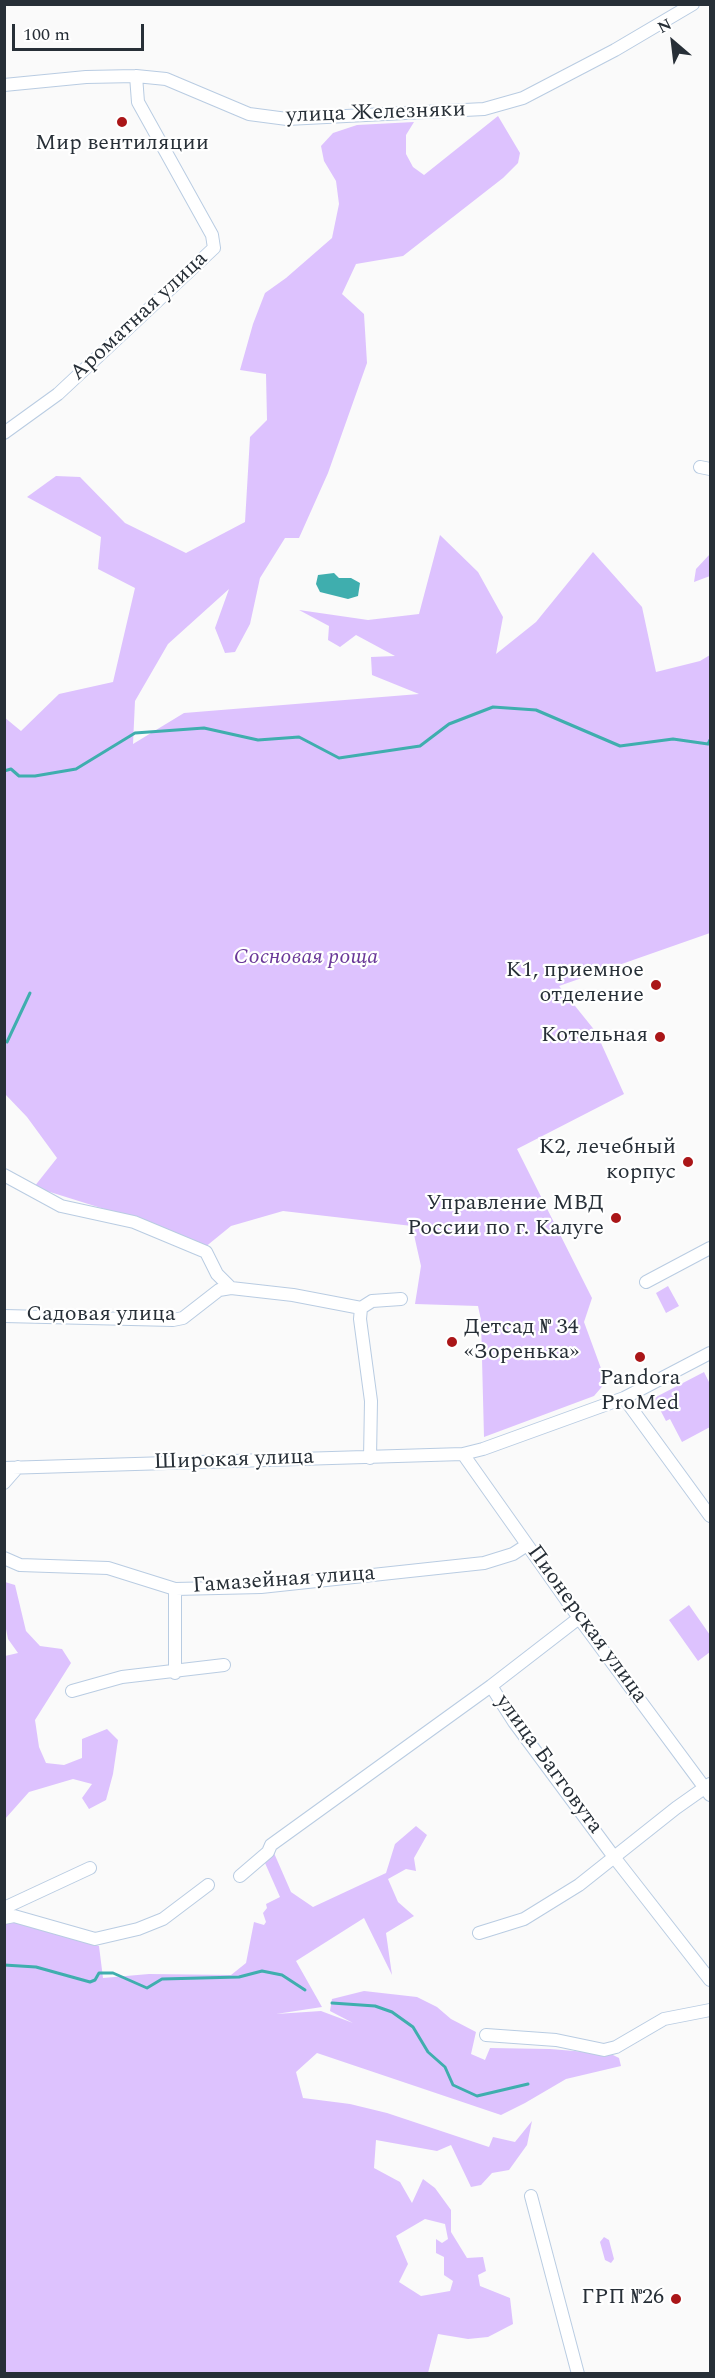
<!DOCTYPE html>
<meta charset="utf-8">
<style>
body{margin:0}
#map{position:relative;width:715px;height:2378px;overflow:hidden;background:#fafafa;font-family:Spectral,serif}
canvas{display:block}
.frame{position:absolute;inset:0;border:6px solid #272f37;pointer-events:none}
.north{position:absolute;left:643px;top:12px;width:60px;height:60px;-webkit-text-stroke:4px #fff;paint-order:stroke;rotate:332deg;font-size:16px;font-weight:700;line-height:24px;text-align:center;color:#272f37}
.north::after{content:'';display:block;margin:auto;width:21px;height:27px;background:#272f37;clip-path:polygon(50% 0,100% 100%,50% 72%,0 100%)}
.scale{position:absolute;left:12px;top:24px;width:132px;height:27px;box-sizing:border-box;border:3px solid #272f37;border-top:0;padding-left:8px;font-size:18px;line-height:21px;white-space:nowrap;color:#272f37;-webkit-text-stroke:4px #fff;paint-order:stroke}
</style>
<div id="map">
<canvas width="715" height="2378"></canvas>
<div class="frame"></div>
<div class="north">N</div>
<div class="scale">100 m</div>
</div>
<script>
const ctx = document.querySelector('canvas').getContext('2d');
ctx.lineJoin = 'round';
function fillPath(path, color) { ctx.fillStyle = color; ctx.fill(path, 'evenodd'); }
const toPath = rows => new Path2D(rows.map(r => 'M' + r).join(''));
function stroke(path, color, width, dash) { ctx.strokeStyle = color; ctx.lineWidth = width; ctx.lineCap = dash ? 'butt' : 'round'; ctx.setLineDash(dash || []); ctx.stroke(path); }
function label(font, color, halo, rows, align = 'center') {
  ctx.font = font + ' Spectral,serif'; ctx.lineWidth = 4.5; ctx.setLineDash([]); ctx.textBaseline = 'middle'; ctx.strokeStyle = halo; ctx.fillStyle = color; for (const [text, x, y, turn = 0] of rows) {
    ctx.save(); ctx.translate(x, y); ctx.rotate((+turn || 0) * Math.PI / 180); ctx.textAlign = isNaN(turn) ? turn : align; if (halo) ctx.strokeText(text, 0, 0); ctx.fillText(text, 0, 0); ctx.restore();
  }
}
const green = toPath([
 [498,116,520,153,518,163,503,178,403,256,356,264,342,294,364,314,367,363,328,473,299,538,285,538,260,578,250,624,235,652,225,653,215,628,229,589,168,644,135,701,133,744,184,713,419,694,372,675,371,657,395,656,356,635,340,647,328,640,329,626,299,610,368,620,419,614,440,535,478,572,503,617,496,654,536,622,593,552,642,607,656,672,700,661,710,655,710,933,559,986,596,1032,624,1094,517,1149,592,1298,584,1322,606,1382,594,1396,484,1437,481,1320,478,1306,415,1304,421,1266,412,1226,283,1211,231,1226,204,1248,133,1218,34,1187,57,1158,27,1117,5,1094,4,717,21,731,59,694,113,682,135,588,98,569,101,537,27,497,56,476,80,477,125,523,186,553,245,522,250,437,267,420,266,374,240,370,253,324,265,293,286,278,332,238,339,204,336,181,324,161,321,146,333,133,357,125,414,122,406,135,406,154,413,167,424,175],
 [710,554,710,576,694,582,696,569],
 [668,1286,679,1306,666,1313,656,1293],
 [704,1372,710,1384,710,1427,682,1442,670,1419,666,1421,654,1398],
 [5,1582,15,1585,26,1631,40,1646,62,1649,71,1663,35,1720,39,1747,46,1763,64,1765,82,1758,82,1739,107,1729,118,1740,113,1774,106,1800,89,1809,82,1798,92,1784,73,1779,29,1792,5,1819,5,1656,18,1653,8,1639,5,1624],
 [689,1605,710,1635,710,1652,698,1661,669,1620],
 [416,1826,427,1835,414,1858,416,1871,406,1869,388,1879,398,1902,414,1916,386,1933,392,1975,364,1918,296,1961,322,2007,276,2014,321,2011,353,2023,330,2011,332,1999,364,1991,417,1997,437,2007,451,2019,476,2032,471,2054,485,2060,490,2048,550,2049,611,2054,619,2058,621,2066,566,2079,525,2103,501,2115,317,2053,296,2072,303,2098,350,2104,387,2113,489,2147,493,2137,515,2142,532,2121,527,2145,509,2170,492,2173,481,2185,471,2187,451,2145,437,2151,376,2140,374,2168,400,2182,412,2203,423,2179,435,2188,451,2210,451,2232,467,2258,483,2257,486,2271,478,2275,480,2286,510,2298,513,2324,488,2337,468,2339,438,2334,428,2373,5,2373,4,1924,13,1922,99,1946,103,1978,149,1974,231,1975,246,1963,254,1922,264,1925,266,1922,263,1913,267,1908,266,1904,280,1897,265,1863,269,1855,274,1853,291,1892,313,1907,386,1873,395,1844],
 [425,2219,445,2224,448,2239,442,2243,436,2239,436,2253,444,2257,444,2275,453,2281,450,2291,421,2296,399,2282,408,2264,396,2236],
 [604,2237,609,2240,614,2259,611,2263,605,2260,600,2242]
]);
const water = toPath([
 [334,573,339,578,351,578,360,583,358,596,348,599,320,592,316,584,318,575]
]);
const stream = toPath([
 [4,771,11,769,19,776,35,776,76,769,135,733,204,728,258,740,299,737,339,758,420,746,449,724,493,707,536,710,620,746,673,739,708,744,710,740],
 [7,1042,30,993],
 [4,1965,36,1967,90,1982,95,1980,99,1973,113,1973,147,1988,162,1979,239,1977,262,1971,282,1975,305,1990],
 [332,2003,375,2006,392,2012,413,2027,428,2052,445,2067,453,2085,477,2096,528,2084]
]);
const minor = toPath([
 [4,85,86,77,136,76,166,79,249,114,287,119,484,109,523,98,615,50,693,4],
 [4,433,58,394,214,248,212,235,138,102,136,76],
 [700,467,710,469],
 [4,1175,61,1206,134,1222,206,1252,217,1274,231,1288],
 [646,1282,710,1248],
 [361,1308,360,1319,371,1401,370,1458],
 [4,1316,173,1320,183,1318,219,1290,231,1288,293,1295,361,1308,372,1301,401,1299],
 [624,1398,710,1516],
 [463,1454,579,1618,710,1795],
 [4,1468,463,1454,483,1449,624,1398,710,1353],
 [4,1483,18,1467],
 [4,1558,20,1565,108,1568,175,1589,261,1587,484,1563,513,1554,527,1545],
 [175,1589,175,1673],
 [491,1686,514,1722,614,1857,710,1980],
 [72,1691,122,1677,224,1665],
 [240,1876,268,1852,271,1845,491,1686,579,1618],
 [4,1908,90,1868],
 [4,1918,14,1916,95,1939,138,1929,163,1919,208,1885],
 [479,1933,524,1919,579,1885,676,1808,710,1784],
 [486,2035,556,2040,604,2050,616,2047,664,2019,710,2010],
 [531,2196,578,2374]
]);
const markers = [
 [122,122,6,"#aa1618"],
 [656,985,6,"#aa1618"],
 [660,1037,6,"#aa1618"],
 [688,1162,6,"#aa1618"],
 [616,1218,6,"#aa1618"],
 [452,1342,6,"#aa1618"],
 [640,1357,6,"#aa1618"],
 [676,2299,6,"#aa1618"]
];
const streetNames = [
 ["улица Железняки",376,114,-2],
 ["Ароматная улица",140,317,-43],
 ["Садовая улица",101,1316],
 ["Широкая улица",234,1461,-2],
 ["Гамазейная улица",284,1581,-4],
 ["Пионерская улица",586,1625,54],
 ["улица Багговута",548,1765,54]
];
const poiNames = [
 ["Мир вентиляции",122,145,"center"],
 ["К1, приемное",644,972],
 ["отделение",644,997],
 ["Котельная",648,1037],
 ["К2, лечебный",676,1149],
 ["корпус",676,1174],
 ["Управление МВД",604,1205],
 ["России по г. Калуге",604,1230],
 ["Детсад № 34",464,1329,"left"],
 ["«Зоренька»",464,1354,"left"],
 ["Pandora",640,1380,"center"],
 ["ProMed",640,1405,"center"],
 ["ГРП №26",664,2299]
];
const parkNames = [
 ["Сосновая роща",306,959]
];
fillPath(green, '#ddc2fe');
fillPath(water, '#3faeae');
stroke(stream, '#3faeae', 3);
stroke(minor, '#b9cce2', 14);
stroke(minor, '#fff', 12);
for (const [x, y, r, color] of markers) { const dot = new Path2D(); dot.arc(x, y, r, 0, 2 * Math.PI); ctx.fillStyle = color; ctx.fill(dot); stroke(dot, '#fff', 2); }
label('22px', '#272f37', '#fff', streetNames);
label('22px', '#272f37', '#fff', poiNames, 'right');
label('italic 22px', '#6a3898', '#fff', parkNames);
</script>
